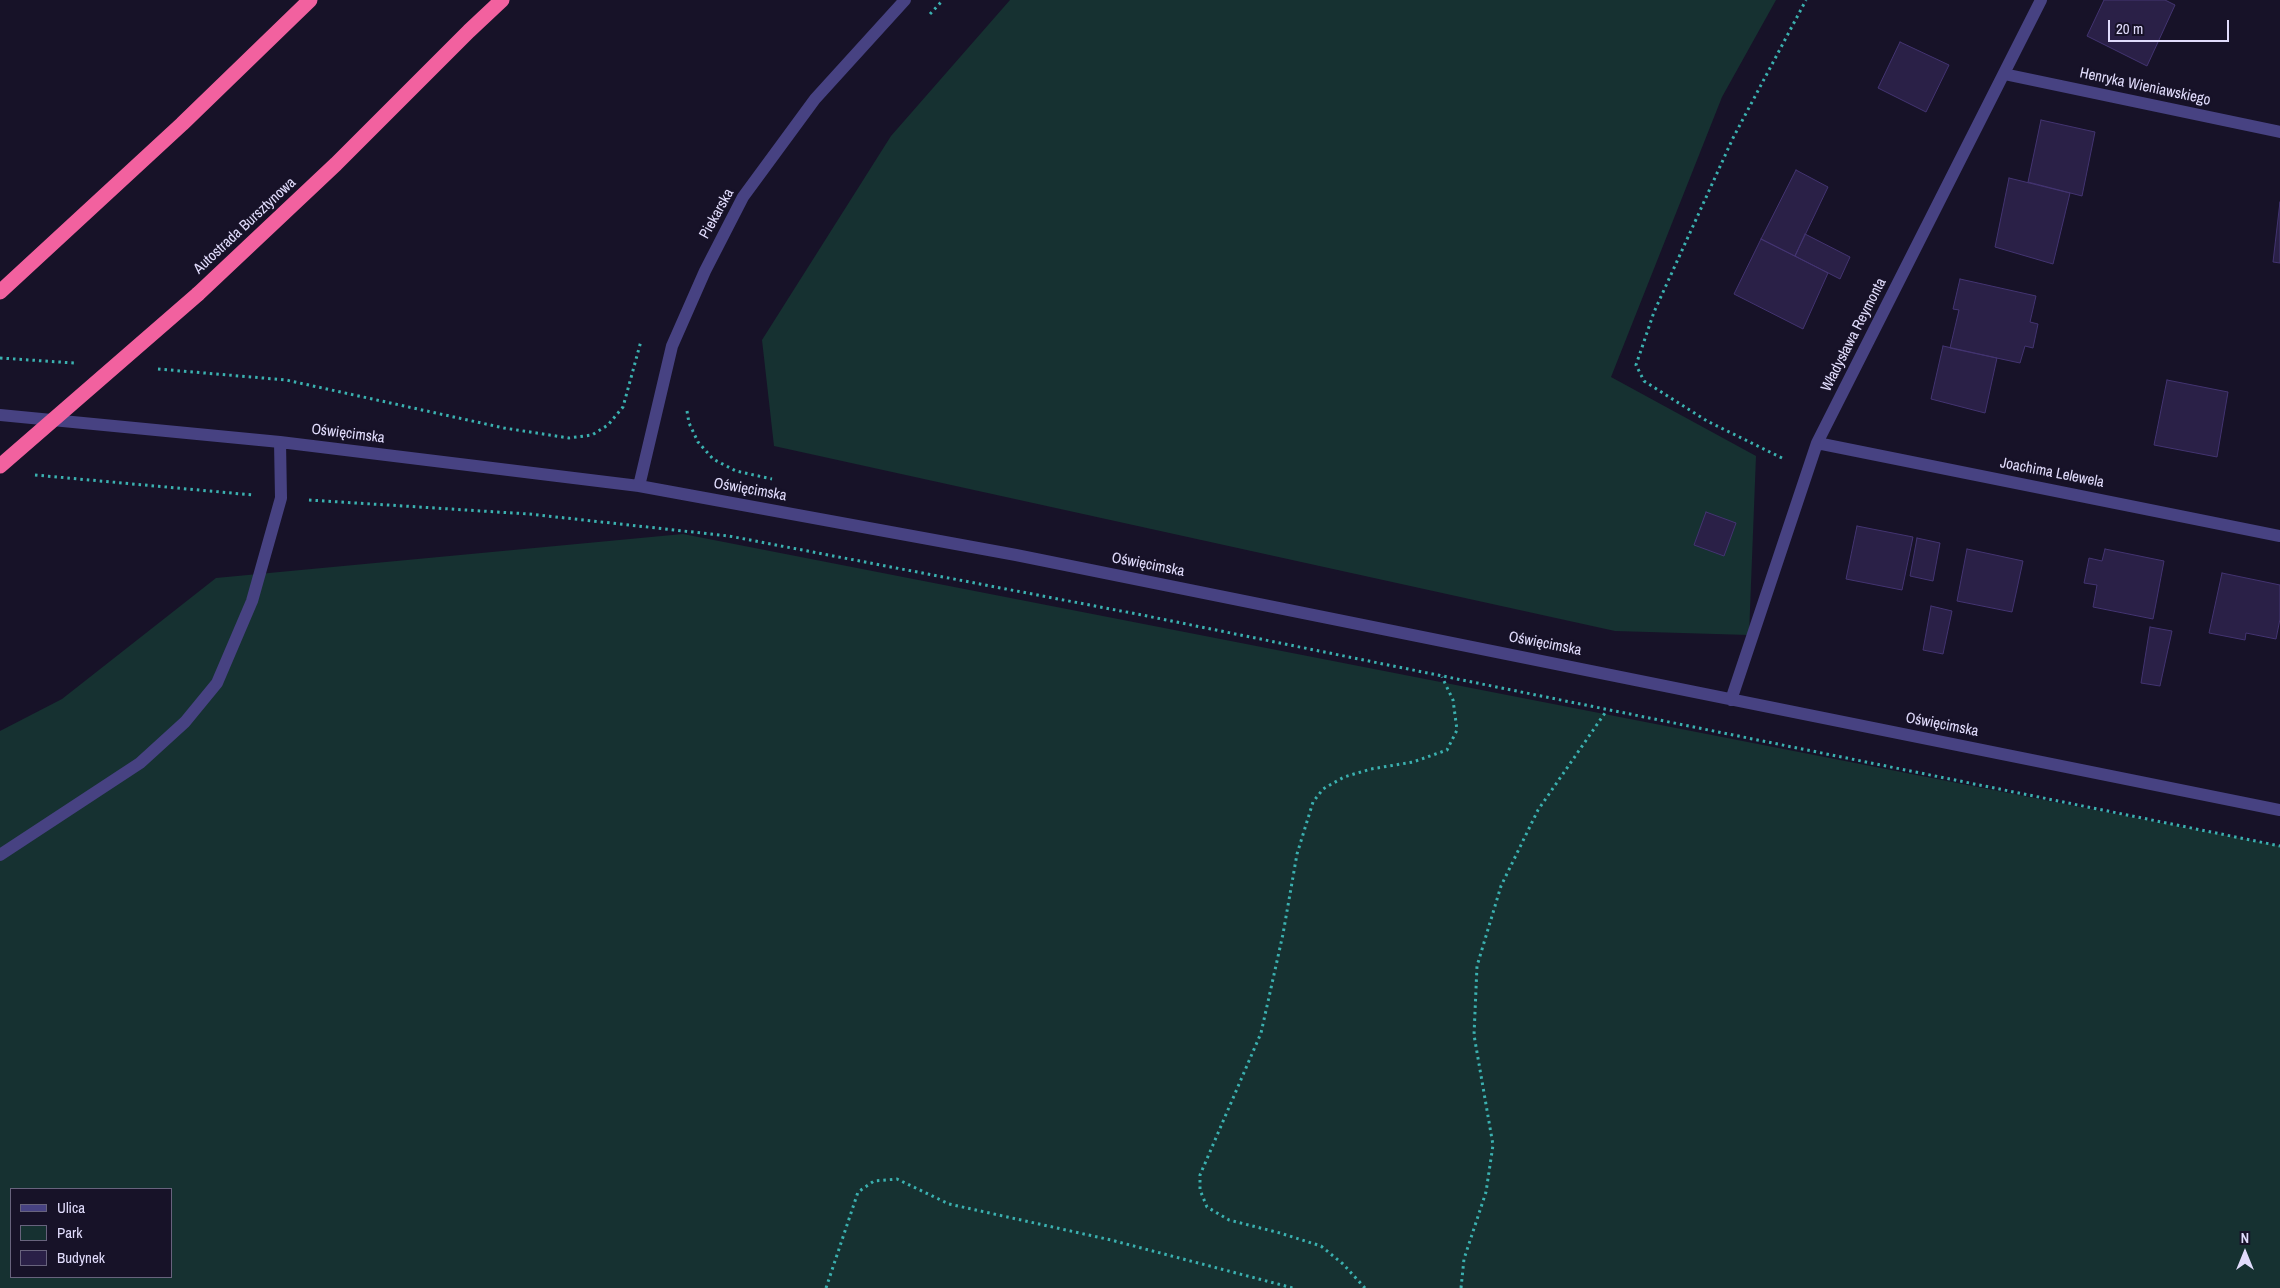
<!DOCTYPE html>
<meta charset="utf-8">
<style>
body{margin:0}
#map{position:relative;width:2280px;height:1288px;overflow:hidden;background:#171228;font-family:"Archivo Narrow",sans-serif}
canvas{display:block}
.legend{position:absolute;left:10px;top:1188px;width:162px;height:90px;box-sizing:border-box;background:#171228;border:1px solid #68637d;margin:0;padding:6px 9px;list-style:none;font-size:15px;color:#e1dcfc}
.legend li{display:flex;align-items:center;gap:10px;height:25px}
.legend b{width:25px;border:1px solid #68637d}
.north{position:absolute;left:2220px;top:1228px;width:50px;height:50px;-webkit-text-stroke:4px #171228;paint-order:stroke;rotate:0deg;font-size:14px;font-weight:700;line-height:20px;text-align:center;color:#e1dcfc}
.north::after{content:'';display:block;margin:auto;width:18px;height:22px;background:#e1dcfc;clip-path:polygon(50% 0,100% 100%,50% 72%,0 100%)}
.scale{position:absolute;left:2108px;top:20px;width:121px;height:22px;box-sizing:border-box;border:2px solid #e1dcfc;border-top:0;padding-left:6px;font-size:15px;line-height:18px;white-space:nowrap;color:#e1dcfc;-webkit-text-stroke:4px #171228;paint-order:stroke}
</style>
<div id="map">
<canvas width="2280" height="1288"></canvas>
<ul class="legend">
<li><b style="height:6px;background:#474282"></b>Ulica</li>
<li><b style="height:14px;background:#163131"></b>Park</li>
<li><b style="height:14px;background:#2a2047"></b>Budynek</li>
</ul>
<div class="north">N</div>
<div class="scale">20 m</div>
</div>
<script>
const ctx = document.querySelector('canvas').getContext('2d');
ctx.lineJoin = 'round';
function fillPath(path, color) { ctx.fillStyle = color; ctx.fill(path, 'evenodd'); }
const toPath = rows => new Path2D(rows.map(r => 'M' + r).join(''));
function stroke(path, color, width, dash) { ctx.strokeStyle = color; ctx.lineWidth = width; ctx.lineCap = dash ? 'butt' : 'round'; ctx.setLineDash(dash || []); ctx.stroke(path); }
function label(font, color, halo, rows, align = 'center') {
  ctx.font = font + ' "Archivo Narrow",sans-serif'; ctx.lineWidth = 5; ctx.setLineDash([]); ctx.textBaseline = 'middle'; ctx.strokeStyle = halo; ctx.fillStyle = color; for (const [text, x, y, turn = 0] of rows) {
    ctx.save(); ctx.translate(x, y); ctx.rotate((+turn || 0) * Math.PI / 180); ctx.textAlign = isNaN(turn) ? turn : align; if (halo) ctx.strokeText(text, 0, 0); ctx.fillText(text, 0, 0); ctx.restore();
  }
}
const green = toPath([
 [1010,0,1776,0,1722,97,1611,377,1756,456,1749,635,1615,631,774,446,762,340,891,136],
 [683,534,2280,846,2280,1288,0,1288,0,731,62,699,216,578],
 [11,1189,171,1189,171,1277,11,1277]
]);
const building = toPath([
 [2104,0,2165,0,2175,5,2147,66,2087,36,2104,0],
 [1900,42,1949,65,1926,112,1878,88,1900,42],
 [2041,120,2095,132,2082,196,2028,182,2041,120],
 [1796,170,1828,187,1795,256,1761,239,1796,170],
 [2009,178,2070,193,2053,264,1995,247,2009,178],
 [2280,202,2280,263,2273,262,2280,202],
 [1805,234,1850,257,1840,279,1795,256,1805,234],
 [1761,239,1828,273,1803,329,1734,294,1761,239],
 [1960,279,2036,296,2030,322,2038,324,2033,348,2025,346,2020,363,1950,348,1959,310,1953,309,1960,279],
 [1943,346,1997,358,1985,413,1931,399,1943,346],
 [2167,380,2228,392,2217,457,2154,445,2167,380],
 [1706,512,1736,523,1724,556,1694,545,1706,512],
 [1857,526,1913,537,1902,590,1846,579,1857,526],
 [1917,538,1940,543,1933,581,1910,576,1917,538],
 [1967,549,2023,561,2012,612,1957,601,1967,549],
 [2105,549,2164,561,2153,619,2093,607,2097,585,2084,583,2089,558,2102,561,2105,549],
 [2222,573,2280,585,2280,619,2276,639,2246,633,2245,640,2209,633,2222,573],
 [1931,606,1952,611,1943,654,1923,650,1931,606],
 [2150,627,2172,631,2160,686,2141,683,2150,627]
]);
const path = toPath([
 [930,14,943,0],
 [0,358,74,363],
 [158,369,286,380,504,428,569,438,592,435,608,425,623,407,641,341],
 [687,411,689,423,698,442,713,459,736,471,772,479],
 [1782,458,1707,421,1644,381,1636,365,1654,312,1733,138,1806,0],
 [35,475,253,495],
 [309,500,529,514,729,536,1142,615,2280,846],
 [826,1288,858,1192,874,1181,897,1179,949,1204,1111,1240,1293,1288],
 [1365,1288,1343,1264,1321,1246,1280,1233,1229,1220,1207,1207,1200,1190,1200,1175,1261,1033,1283,934,1297,854,1313,802,1323,789,1344,777,1371,769,1413,762,1447,750,1457,730,1453,700,1442,677],
 [1461,1288,1464,1259,1486,1192,1493,1145,1474,1035,1477,966,1501,886,1538,810,1607,710]
]);
const minor = toPath([
 [2004,74,2280,132],
 [0,415,280,442,639,486,1016,555,2280,810],
 [1817,443,2280,536],
 [639,486,672,346,705,271,743,197,815,99,905,0],
 [1731,700,1817,443,2041,0],
 [0,855,140,763,185,722,217,683,252,601,281,498,280,442]
]);
const highway = toPath([
 [0,292,182,124,310,0],
 [198,294,336,164,469,31,502,0]
]);
const highwayBridge = toPath([
 [0,466,198,294]
]);
const streetNames = [
 ["Henryka Wieniawskiego",2145,87,12],
 ["Piekarska",717,214,-61],
 ["Autostrada Bursztynowa",245,226,-43],
 ["Władysława Reymonta",1854,335,-63],
 ["Oświęcimska",348,434,7],
 ["Joachima Lelewela",2052,473,11],
 ["Oświęcimska",750,490,10],
 ["Oświęcimska",1148,565,11],
 ["Oświęcimska",1545,644,11],
 ["Oświęcimska",1942,725,11]
];
fillPath(green, '#163131');
fillPath(building, '#2a2047');
stroke(building, '#433471', 1);
stroke(path, '#3bb1b0', 3, [2.5, 4]);
stroke(minor, '#474282', 12);
stroke(highway, '#f2619f', 15);
stroke(highwayBridge, '#f2619f', 15);
label('15px', '#e1dcfc', '#171228', streetNames);
</script>
